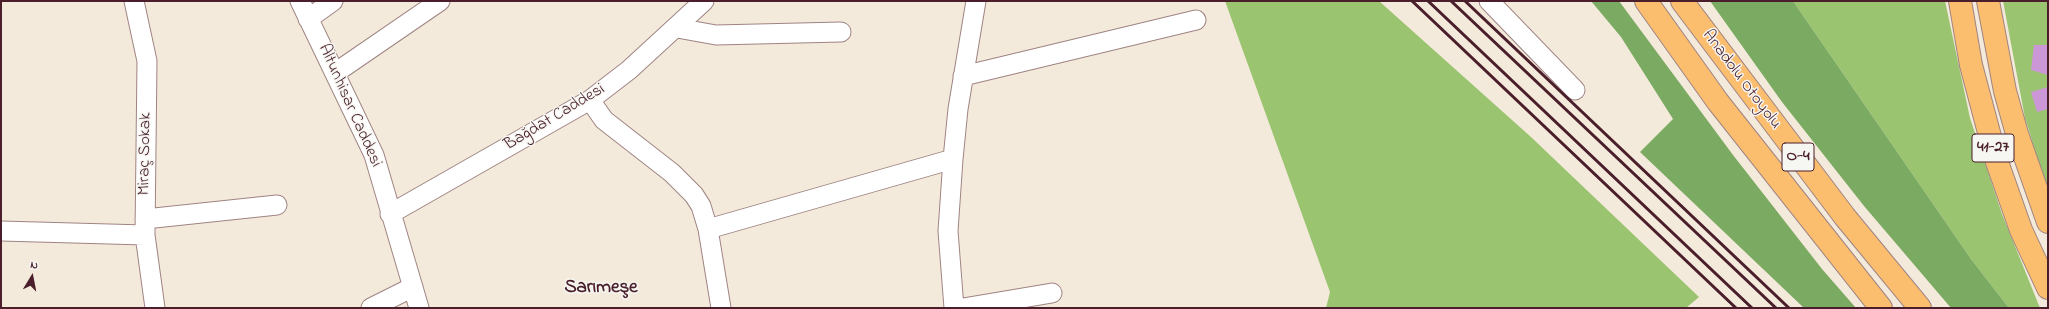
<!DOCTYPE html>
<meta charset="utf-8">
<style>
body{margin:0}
#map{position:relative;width:2049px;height:309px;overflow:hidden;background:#f4eadb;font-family:"Indie Flower",sans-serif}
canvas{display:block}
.frame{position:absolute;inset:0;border:2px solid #4a1f2b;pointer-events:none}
.north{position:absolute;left:12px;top:257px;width:40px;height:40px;-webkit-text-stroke:3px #f6f6f2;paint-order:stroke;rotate:10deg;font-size:11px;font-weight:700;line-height:16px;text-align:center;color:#4a1f2b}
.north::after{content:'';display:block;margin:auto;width:14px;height:18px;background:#4a1f2b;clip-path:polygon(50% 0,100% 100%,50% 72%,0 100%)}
</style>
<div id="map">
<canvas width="2049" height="309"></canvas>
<div class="frame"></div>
<div class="north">N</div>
</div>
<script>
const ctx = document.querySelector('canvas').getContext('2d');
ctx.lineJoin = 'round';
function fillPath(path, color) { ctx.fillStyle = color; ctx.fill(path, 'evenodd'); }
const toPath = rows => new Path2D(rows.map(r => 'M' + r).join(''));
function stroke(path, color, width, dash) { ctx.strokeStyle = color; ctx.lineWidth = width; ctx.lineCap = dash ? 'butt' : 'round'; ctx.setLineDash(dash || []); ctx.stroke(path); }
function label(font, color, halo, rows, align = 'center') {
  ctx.font = font + ' "Indie Flower",sans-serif'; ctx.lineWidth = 3; ctx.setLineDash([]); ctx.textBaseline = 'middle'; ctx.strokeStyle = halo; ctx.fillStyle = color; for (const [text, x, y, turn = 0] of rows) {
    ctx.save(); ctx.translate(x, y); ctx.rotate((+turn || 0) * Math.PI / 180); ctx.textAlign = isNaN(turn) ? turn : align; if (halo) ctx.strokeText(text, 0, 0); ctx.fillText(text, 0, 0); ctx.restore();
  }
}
const green = toPath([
 [1225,1,1379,1,1531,137,1699,297,1686,308,1326,308,1330,292],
 [1793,1,1945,1,1970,118,2002,214,2040,308,2009,308,1971,259],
 [2003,1,2048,1,2048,192,2025,118]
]);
const forest = toPath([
 [1591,1,1619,1,1733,155,1822,269,1856,308,1804,308,1640,152,1673,119,1621,37],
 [1710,1,1793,1,1971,259,2009,308,1951,308,1864,206,1782,102]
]);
const building = toPath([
 [2034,45,2048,45,2048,75,2031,70],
 [2048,87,2048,109,2037,112,2031,92]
]);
const minor = toPath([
 [134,1,147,61,145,235,155,308],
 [300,1,374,155,419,308],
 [1489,1,1575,90],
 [308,19,333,1],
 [677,28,716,35,841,32],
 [335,73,440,1],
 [963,76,1196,20],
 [590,100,604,120,672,173,694,195,701,206,708,229,721,308],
 [390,214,590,100,629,70,704,1],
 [145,219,277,205],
 [708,229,953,159],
 [1,231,145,235],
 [371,308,413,287],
 [954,308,948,231,953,159,958,109,976,1],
 [963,308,1052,293]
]);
const highway = toPath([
 [1646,1,1718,102,1881,308],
 [1682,1,1845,217,1920,308],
 [1960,1,1971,65,1996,159,2021,230,2048,288],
 [1988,1,2005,91,2017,134,2048,222]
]);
const rail = toPath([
 [1412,1,1736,308],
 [1428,1,1752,308],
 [1451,1,1776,308],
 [1465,1,1789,308]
]);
const shields = [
 [1993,148,42],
 [1798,157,32]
];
const shieldNames = [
 ["41-27",1993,148],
 ["O-4",1798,157]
];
const streetNames = [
 ["Anadolu Otoyolu",1741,80,53],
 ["Altunhisar Caddesi",349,106,66],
 ["Bağdat Caddesi",555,118,-31],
 ["Miraç Sokak",146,154,-89]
];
const quarterNames = [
 ["Sarımeşe",601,289]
];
fillPath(green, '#9ac470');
fillPath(forest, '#7baa62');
fillPath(building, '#cc97d6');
stroke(minor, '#9f8483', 21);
stroke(highway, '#9f8483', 24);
stroke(minor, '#fff', 19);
stroke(highway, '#fbbd6e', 22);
stroke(rail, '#4a1f2b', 3);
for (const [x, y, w] of shields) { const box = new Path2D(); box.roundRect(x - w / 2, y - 14, w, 28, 3); ctx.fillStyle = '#f6f6f2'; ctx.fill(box); stroke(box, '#4a1f2b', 1); }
label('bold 16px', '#4a1f2b', null, shieldNames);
label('17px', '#4a1f2b', '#f6f6f2', streetNames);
label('bold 19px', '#4a1f2b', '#f6f6f2', quarterNames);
</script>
